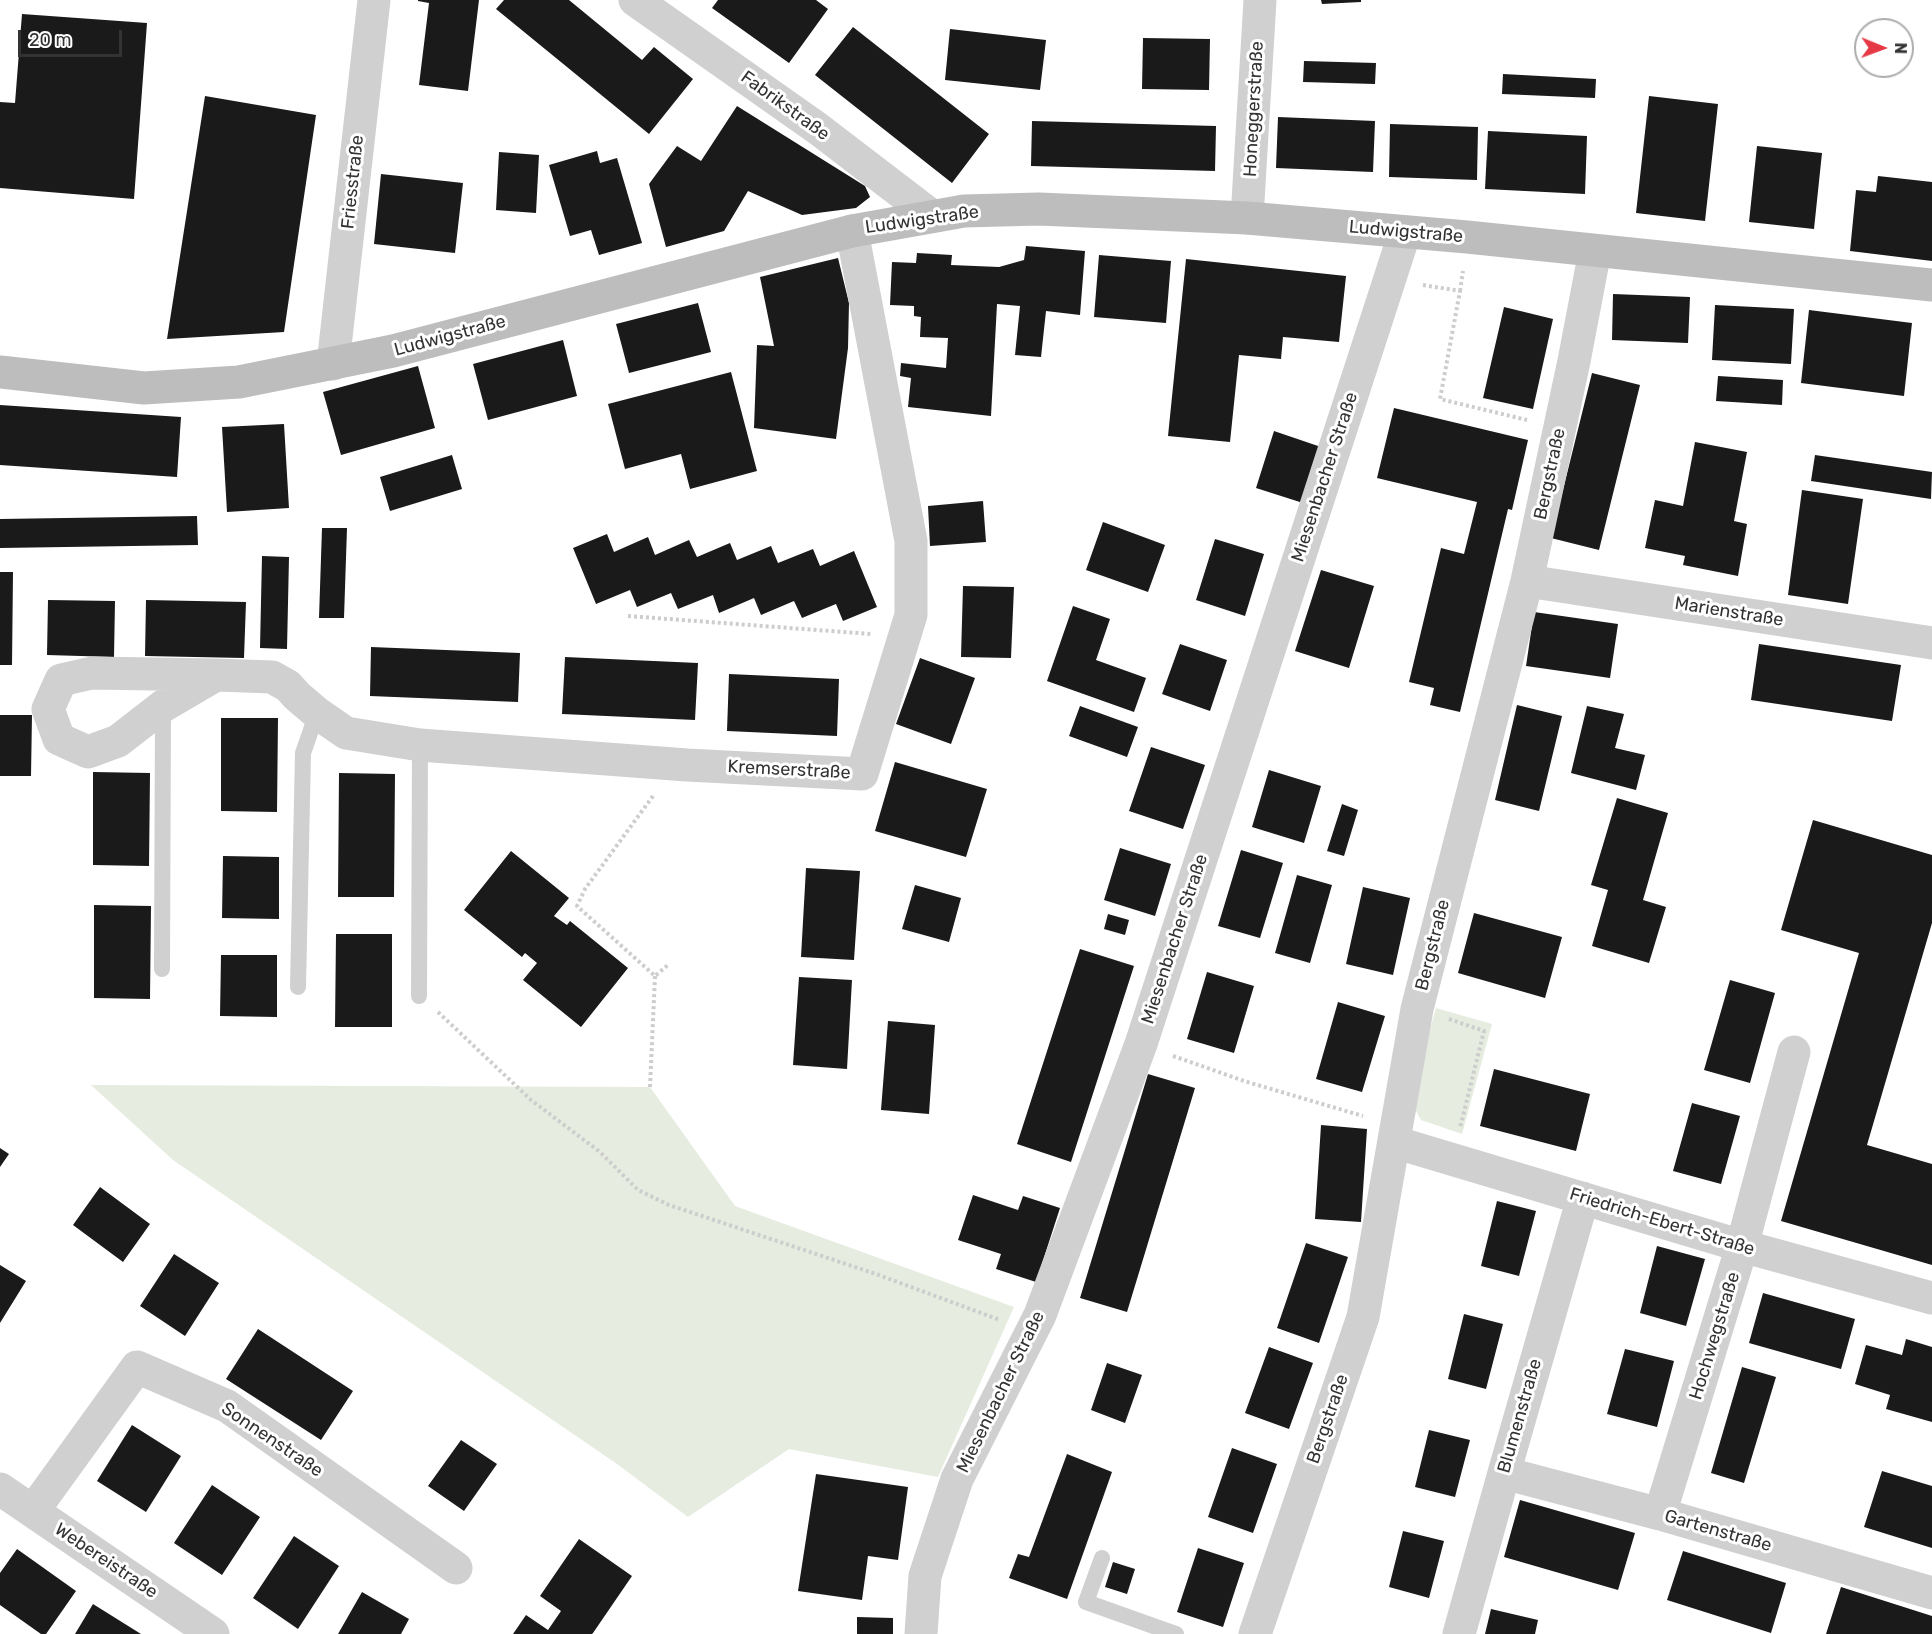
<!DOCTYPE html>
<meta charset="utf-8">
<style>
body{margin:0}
#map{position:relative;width:1932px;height:1634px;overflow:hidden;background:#fff;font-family:Rubik,sans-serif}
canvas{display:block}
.north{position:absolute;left:1854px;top:18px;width:60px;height:60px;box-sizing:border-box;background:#fff;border:2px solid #adadad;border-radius:50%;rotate:91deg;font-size:16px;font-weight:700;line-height:24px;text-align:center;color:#333}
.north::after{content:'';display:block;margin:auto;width:21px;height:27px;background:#e63946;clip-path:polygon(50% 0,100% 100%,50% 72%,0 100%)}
.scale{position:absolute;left:18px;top:30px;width:104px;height:27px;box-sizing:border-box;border:3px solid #333;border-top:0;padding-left:8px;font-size:18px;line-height:21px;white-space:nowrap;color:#333;-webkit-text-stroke:4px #fff;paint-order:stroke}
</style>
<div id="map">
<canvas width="1932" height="1634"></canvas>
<div class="north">N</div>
<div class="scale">20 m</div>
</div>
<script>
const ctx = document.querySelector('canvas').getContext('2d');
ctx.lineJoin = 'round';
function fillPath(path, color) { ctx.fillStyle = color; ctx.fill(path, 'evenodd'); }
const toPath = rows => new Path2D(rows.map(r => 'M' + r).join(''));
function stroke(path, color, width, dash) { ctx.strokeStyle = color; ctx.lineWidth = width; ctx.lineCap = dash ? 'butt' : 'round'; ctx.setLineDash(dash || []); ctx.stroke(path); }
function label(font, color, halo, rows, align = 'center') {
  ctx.font = font + ' Rubik,sans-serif'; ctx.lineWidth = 6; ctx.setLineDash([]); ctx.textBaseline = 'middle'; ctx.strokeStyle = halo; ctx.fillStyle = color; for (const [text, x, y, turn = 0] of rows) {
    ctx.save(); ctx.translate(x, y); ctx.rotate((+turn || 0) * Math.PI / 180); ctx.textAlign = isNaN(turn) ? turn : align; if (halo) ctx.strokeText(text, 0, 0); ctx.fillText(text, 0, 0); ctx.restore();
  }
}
const green = toPath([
 [1436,1008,1492,1024,1462,1134,1421,1120,1410,1100],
 [91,1085,650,1087,735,1206,1014,1307,938,1477,789,1449,688,1517,617,1464,173,1160]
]);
const building = toPath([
 [418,0,479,0,468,91,419,85,429,3,418,1],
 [504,0,569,0,642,60,654,47,693,79,649,134,496,9],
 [718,0,816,0,828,9,789,63,712,8],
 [1321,0,1361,0,1361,2,1322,4],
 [22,14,147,23,134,199,0,188,0,102,15,103],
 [853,27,989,134,952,183,815,75],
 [950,29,1046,40,1040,90,945,80],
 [1143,38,1210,39,1209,90,1142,89],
 [1304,61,1376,63,1375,84,1303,82],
 [1503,74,1596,79,1595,98,1502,94],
 [205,96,316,115,284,332,167,339],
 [1649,96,1718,104,1705,221,1636,213],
 [737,106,865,186,870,197,856,208,802,215,748,191,724,231,666,247,649,184,677,146,701,161],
 [1278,117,1375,121,1373,172,1276,168],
 [1032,121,1216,126,1215,171,1031,166],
 [1390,124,1478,127,1477,180,1389,177],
 [1488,131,1587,136,1585,194,1485,189],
 [1757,146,1822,153,1814,229,1749,222],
 [597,151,600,163,617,158,642,243,599,255,591,230,570,236,549,165],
 [499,152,539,155,536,213,496,210],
 [381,174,463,183,455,253,374,244],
 [1878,176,1932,182,1932,261,1850,251,1856,190,1876,192],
 [1026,246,1085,251,1080,315,1046,311,1041,357,1015,355,1020,306,997,304,991,416,908,407,911,378,900,376,901,363,946,368,948,338,920,337,921,317,914,316,914,306,890,305,892,262,916,263,917,253,952,255,951,265,999,267,1024,260],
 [1099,255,1171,261,1166,323,1094,317],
 [838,258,849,303,848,348,836,439,754,428,757,345,774,346,760,277],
 [1186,259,1346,276,1339,342,1283,337,1281,359,1239,355,1230,442,1168,436],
 [1613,294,1690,297,1688,343,1612,340],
 [698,303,711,352,629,373,616,324],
 [1715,305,1794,309,1791,364,1712,360],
 [1504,307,1553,319,1533,409,1483,398],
 [1809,310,1912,323,1904,396,1801,383],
 [563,340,577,396,488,420,473,364],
 [418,366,435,428,341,455,323,392],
 [731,372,757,471,690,489,681,454,625,469,608,404],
 [1592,373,1640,385,1599,550,1551,538],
 [1718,376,1783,380,1782,405,1716,401],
 [0,405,181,417,177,477,0,465],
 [1394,408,1528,440,1512,510,1508,509,1460,712,1430,705,1434,688,1409,682,1441,548,1464,554,1477,502,1377,478],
 [284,424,289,508,227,512,222,427],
 [1274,431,1321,447,1303,503,1256,488],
 [1695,442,1747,452,1734,521,1747,524,1738,576,1683,565,1685,556,1645,548,1655,500,1683,506],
 [452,455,462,489,390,511,380,477],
 [1815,455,1932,472,1931,499,1811,481],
 [1802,490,1863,499,1848,604,1788,595],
 [983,501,986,542,930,546,928,506],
 [197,516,198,545,0,548,0,519],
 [1103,522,1165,545,1148,592,1086,570],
 [322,528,347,528,344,618,319,618],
 [607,534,614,552,648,537,655,555,689,540,697,557,730,543,737,560,771,546,778,563,813,549,820,566,854,551,877,607,843,621,836,604,802,618,794,601,761,615,754,598,719,613,713,595,678,609,671,593,637,607,630,590,596,604,573,548],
 [1215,539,1264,554,1245,616,1196,600],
 [262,556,289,557,287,649,260,648],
 [1321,570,1374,586,1349,668,1295,651],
 [0,572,13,572,12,665,0,665],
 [963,586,1014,587,1011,658,961,657],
 [48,600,115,601,114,657,47,655],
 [146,600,246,602,244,658,145,656],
 [1073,606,1110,619,1096,660,1146,678,1134,712,1047,681],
 [1534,612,1618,624,1610,678,1526,666],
 [1180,644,1227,660,1210,711,1162,694],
 [1759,644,1901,665,1892,721,1751,700],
 [371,647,520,653,518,702,370,696],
 [565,657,698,663,695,720,562,714],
 [920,658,975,678,951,744,896,724],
 [729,674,839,679,837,736,727,731],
 [1517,705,1562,716,1539,811,1495,800],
 [1080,706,1138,727,1127,757,1069,736],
 [1587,706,1624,714,1615,748,1645,755,1636,790,1571,773],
 [0,715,32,715,31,776,0,776],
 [221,718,278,718,277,812,221,811],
 [1151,747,1205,765,1183,829,1129,811],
 [895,762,987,789,966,857,875,831],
 [1269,770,1321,786,1304,843,1252,827],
 [93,772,150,773,149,866,93,865],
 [339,773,395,774,394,897,338,897],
 [1617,798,1668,813,1643,900,1666,907,1649,963,1592,946,1608,890,1591,885],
 [1342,804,1358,810,1344,856,1327,851],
 [1813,820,1932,855,1932,923,1867,1145,1932,1164,1932,1265,1781,1221,1859,953,1781,930],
 [1120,848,1171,864,1155,916,1104,900],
 [1241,850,1283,863,1260,938,1218,926],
 [511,851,569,898,554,916,567,925,570,921,628,968,581,1027,523,980,537,963,525,953,522,957,464,910],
 [223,856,279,857,279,919,222,918],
 [806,868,860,871,854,960,801,957],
 [1297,875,1332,885,1310,963,1275,953],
 [915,885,961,898,949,942,902,929],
 [1363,887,1410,898,1393,975,1346,964],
 [94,905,151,906,150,999,94,998],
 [1474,913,1562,937,1545,998,1458,973],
 [1108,914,1129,920,1125,935,1104,929],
 [336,934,392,934,392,1027,335,1027],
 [1080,949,1134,966,1071,1162,1017,1144],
 [221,955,277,955,277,1017,220,1016],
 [1207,972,1254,986,1234,1053,1187,1039],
 [799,977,852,980,847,1069,793,1065],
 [1730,980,1775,993,1750,1083,1704,1070],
 [1338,1002,1385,1016,1362,1092,1316,1079],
 [888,1021,935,1025,929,1114,881,1110],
 [1494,1069,1590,1094,1576,1151,1480,1126],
 [1148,1074,1195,1088,1127,1312,1080,1298],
 [1692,1103,1740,1116,1721,1184,1673,1171],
 [1321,1125,1367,1129,1361,1222,1315,1219],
 [0,1148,9,1154,0,1167],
 [100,1187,150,1224,123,1262,73,1225],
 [973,1195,1018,1210,1023,1196,1060,1208,1036,1282,996,1269,1001,1254,958,1240],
 [1497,1201,1536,1211,1519,1276,1481,1266],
 [1306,1243,1348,1257,1319,1343,1277,1328],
 [1657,1246,1705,1259,1686,1326,1640,1313],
 [174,1254,219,1283,185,1336,140,1306],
 [0,1265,26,1281,0,1323],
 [1763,1293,1855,1319,1841,1369,1749,1343],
 [1464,1314,1503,1324,1486,1389,1448,1379],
 [258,1329,353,1391,321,1440,226,1379],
 [1906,1339,1932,1347,1932,1422,1886,1409,1890,1395,1855,1384,1866,1345,1902,1355],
 [1269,1347,1313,1363,1289,1429,1245,1413],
 [1625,1349,1674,1361,1657,1427,1607,1414],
 [1107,1363,1142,1375,1125,1423,1091,1410],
 [1742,1367,1776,1377,1744,1483,1711,1473],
 [132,1425,181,1456,146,1512,97,1481],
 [1429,1430,1470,1440,1455,1497,1415,1487],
 [461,1440,497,1464,464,1511,428,1486],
 [1232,1448,1277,1464,1253,1533,1208,1517],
 [1067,1454,1112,1472,1067,1599,1009,1578,1018,1554,1029,1557],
 [1882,1471,1932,1486,1932,1548,1864,1527],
 [816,1474,908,1487,898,1560,868,1556,862,1600,798,1591],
 [212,1485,260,1517,222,1575,174,1543],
 [1520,1500,1635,1533,1618,1590,1504,1557],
 [1403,1531,1444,1541,1429,1598,1389,1587],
 [294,1536,339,1566,298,1629,253,1598],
 [579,1539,632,1576,593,1633,592,1634,513,1634,526,1615,548,1630,561,1611,540,1596],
 [1198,1548,1244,1563,1223,1627,1177,1612],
 [17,1549,76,1591,46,1634,41,1634,0,1605,0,1573],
 [1683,1551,1786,1583,1771,1633,1667,1600],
 [1113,1562,1135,1569,1127,1594,1105,1587],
 [1841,1587,1932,1616,1932,1634,1826,1634],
 [362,1592,409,1619,401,1634,338,1634],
 [93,1604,141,1634,75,1634],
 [1491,1609,1538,1620,1535,1634,1485,1634],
 [857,1617,893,1618,893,1634,857,1634]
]);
const path = toPath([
 [1423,285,1460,291,1440,399,1527,420],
 [1460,291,1463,271],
 [628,616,871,634],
 [653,796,585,889,577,906,655,976,669,964],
 [438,1012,531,1100,600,1152,638,1190,669,1205,876,1274,1000,1320],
 [1449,1019,1484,1031,1460,1128],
 [1173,1056,1244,1081,1363,1116],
 [650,1087,655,976]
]);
const lane = toPath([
 [162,969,163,706],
 [298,987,303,753,317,713],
 [419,996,420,745],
 [1102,1558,1086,1602,1176,1634]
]);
const street = toPath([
 [635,0,817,128,932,216],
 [1247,218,1260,0],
 [333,364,374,0],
 [1527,581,1932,643],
 [216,675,163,706,118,741,88,752,59,739,48,709,61,680,92,673,216,675,272,677,288,686,297,696,317,713,346,733,420,745,687,765,862,774,911,615,911,541,852,231],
 [1394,1142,1742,1246,1932,1298],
 [1504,1473,1660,1514,1932,1593],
 [0,1489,213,1634],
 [33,1511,137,1367,227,1406,456,1568],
 [1660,1514,1742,1246,1794,1052],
 [921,1634,925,1576,957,1479,1040,1315,1141,1044,1405,232],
 [1255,1634,1363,1317,1417,1009,1527,581,1574,361,1595,251],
 [1459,1634,1504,1473,1583,1198]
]);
const secondary = toPath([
 [0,372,144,388,239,382,393,351,852,231,964,211,1039,209,1247,218,1467,237,1932,285]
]);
const streetNames = [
 ["Fabrikstraße",785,106,36],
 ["Honeggerstraße",1254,109,-87],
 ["Friesstraße",353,182,-84],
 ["Ludwigstraße",922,220,-8],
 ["Ludwigstraße",1406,232,5],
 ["Ludwigstraße",450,336,-15],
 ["Bergstraße",1550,474,-78],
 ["Miesenbacher Straße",1325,477,-72],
 ["Marienstraße",1729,612,9],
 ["Kremserstraße",789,770,3],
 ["Miesenbacher Straße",1175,939,-72],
 ["Bergstraße",1433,945,-76],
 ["Friedrich-Ebert-Straße",1662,1222,17],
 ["Hochwegstraße",1715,1336,-73],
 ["Miesenbacher Straße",1001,1392,-64],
 ["Blumenstraße",1520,1416,-74],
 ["Bergstraße",1328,1419,-71],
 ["Sonnenstraße",272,1440,34],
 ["Gartenstraße",1718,1531,16],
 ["Webereistraße",106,1561,34]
];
fillPath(green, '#e6ecdf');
fillPath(building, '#1a1a1a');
stroke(path, '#cdcdcd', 4, [3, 3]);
stroke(lane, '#d0d0d0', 16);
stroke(street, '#d0d0d0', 33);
stroke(secondary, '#bdbdbd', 33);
label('18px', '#333', '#fff', streetNames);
</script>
